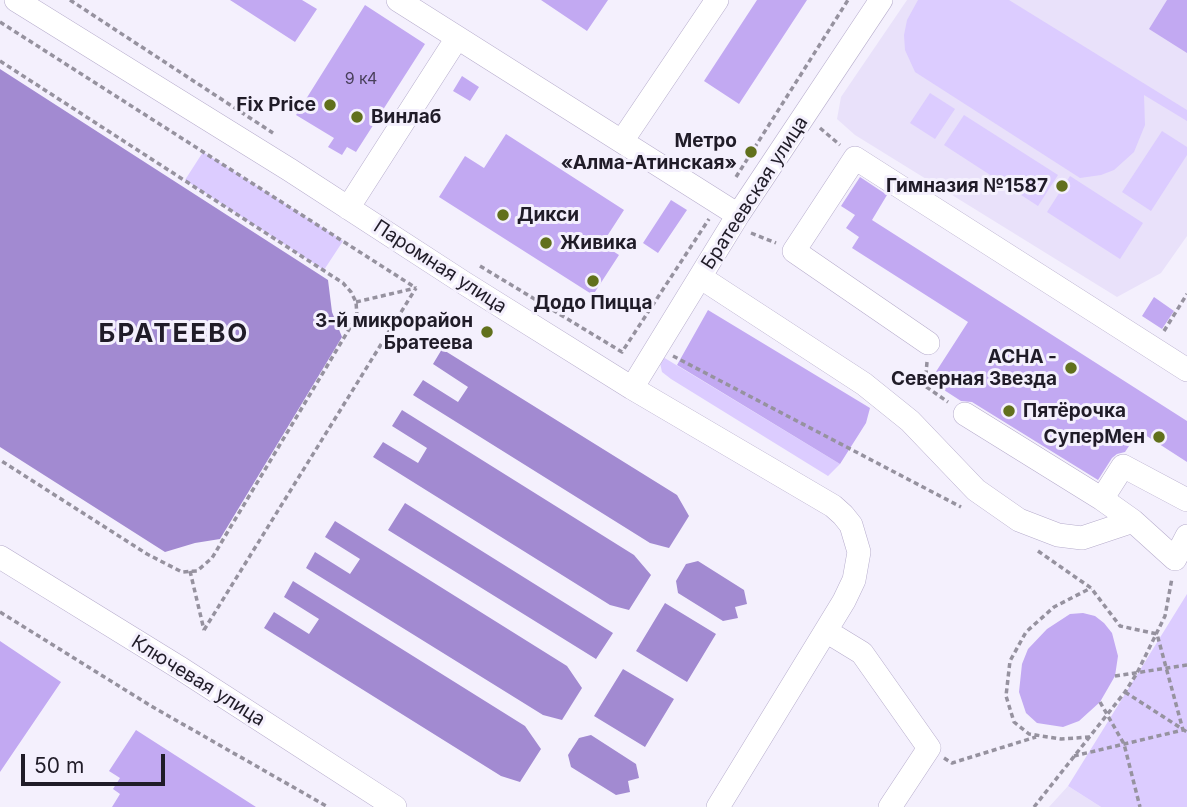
<!DOCTYPE html>
<meta charset="utf-8">
<style>
body{margin:0}
#map{position:relative;width:1187px;height:807px;overflow:hidden;background:#f4f0fd;font-family:Inter,sans-serif}
canvas{display:block}
.scale{position:absolute;left:21px;top:754px;width:144px;height:32px;box-sizing:border-box;border:4px solid #201c28;border-top:0;padding-left:9px;font-size:21px;line-height:24px;white-space:nowrap;color:#201c28;-webkit-text-stroke:5px #f4f0fd;paint-order:stroke}
</style>
<div id="map">
<canvas width="1187" height="807"></canvas>
<div class="scale">50 m</div>
</div>
<script>
const ctx = document.querySelector('canvas').getContext('2d');
ctx.lineJoin = 'round';
function fillPath(path, color) { ctx.fillStyle = color; ctx.fill(path, 'evenodd'); }
const toPath = rows => new Path2D(rows.map(r => 'M' + r).join(''));
function stroke(path, color, width, dash) { ctx.strokeStyle = color; ctx.lineWidth = width; ctx.lineCap = dash ? 'butt' : 'round'; ctx.setLineDash(dash || []); ctx.stroke(path); }
function label(font, color, halo, rows, align = 'center') {
  ctx.font = font + ' Inter,sans-serif'; ctx.lineWidth = 6; ctx.setLineDash([]); ctx.textBaseline = 'middle'; ctx.strokeStyle = halo; ctx.fillStyle = color; for (const [text, x, y, turn = 0] of rows) {
    ctx.save(); ctx.translate(x, y); ctx.rotate((+turn || 0) * Math.PI / 180); ctx.textAlign = isNaN(turn) ? turn : align; if (halo) ctx.strokeText(text, 0, 0); ctx.fillText(text, 0, 0); ctx.restore();
  }
}
const built = toPath([
 [907,0,1187,0,1187,236,1161,273,1117,297,855,135,837,119,841,97],
 [1068,786,1101,807,1049,807]
]);
const green = toPath([
 [918,0,1009,0,1187,110,1187,121,1144,95,1145,125,1134,152,1114,170,1101,175,1080,178,915,72,905,50,904,35,907,20],
 [930,93,955,109,935,139,910,123],
 [964,115,1058,175,1038,206,944,145],
 [1162,131,1187,147,1187,155,1151,211,1122,192],
 [203,152,343,241,324,270,185,180],
 [1070,176,1143,223,1120,259,1047,212],
 [658,354,840,464,828,476,671,379,662,372],
 [1187,594,1187,807,1101,807,1068,786]
]);
const water = toPath([
 [0,69,328,280,332,312,342,337,220,539,195,543,165,552,0,447],
 [442,349,677,495,689,516,669,548,650,543,413,395,423,380,458,402,468,387,433,364],
 [402,410,634,555,651,575,629,610,610,605,373,457,383,442,418,463,427,448,392,426],
 [405,503,613,633,596,659,388,530],
 [335,521,567,666,582,688,562,720,543,715,306,568,315,552,350,574,360,559,325,537],
 [698,561,744,590,747,604,735,607,738,618,723,621,678,593,676,581,686,564],
 [293,581,525,726,541,749,520,782,501,776,264,628,274,612,309,634,319,619,284,597],
 [665,603,716,634,687,682,636,651],
 [623,669,674,699,645,747,594,716],
 [591,735,636,764,639,778,628,781,630,792,616,795,571,767,568,755,579,738]
]);
const building = toPath([
 [230,0,302,0,317,9,295,42],
 [541,0,608,0,587,31],
 [757,0,807,0,739,104,704,81],
 [1167,0,1187,0,1187,53,1149,29],
 [365,5,425,44,356,152,347,147,342,155,328,147,334,138,296,115],
 [462,76,479,87,470,101,453,91],
 [506,134,624,210,602,244,619,255,593,295,439,197,465,156,484,168],
 [860,177,887,195,872,220,1187,421,1187,462,1139,431,1125,452,1117,454,1112,458,1098,480,972,402,961,401,930,381,968,322,852,248,859,237,846,228,855,215,841,206],
 [671,200,687,210,658,253,643,243],
 [1154,297,1174,311,1162,329,1142,316],
 [708,310,870,408,866,423,840,464,677,365],
 [1083,613,1095,616,1104,623,1112,633,1118,656,1115,676,1100,702,1079,721,1063,727,1037,723,1026,713,1019,692,1022,664,1028,649,1047,629,1070,614],
 [0,641,61,682,0,772],
 [136,730,256,807,112,807,120,794,113,789,120,778,109,771]
]);
const path = toPath([
 [70,0,273,133],
 [0,22,416,288],
 [0,61,343,283,351,292,356,302,357,316,212,558,197,571,182,572,147,554,0,460],
 [820,128,840,145],
 [736,177,848,0],
 [751,233,776,243],
 [480,266,622,352,709,219],
 [356,302,416,288],
 [1164,331,1187,294],
 [673,356,961,507],
 [927,362,925,386,948,402],
 [1038,551,1091,588,1120,626,1157,634,1183,730,1074,756],
 [190,571,204,630],
 [0,612,151,706,328,807],
 [204,630,416,288],
 [1115,676,1187,665],
 [1125,692,1187,732],
 [1100,702,1124,744,1140,807],
 [1090,737,1061,739,1029,734,1014,722,1006,696,1010,661,1026,632,1054,607,1091,588],
 [944,758,952,763,1036,737],
 [1034,807,1125,692,1137,673,1165,616,1172,578]
]);
const minor = toPath([
 [16,0,290,170,464,283,632,388,833,506,843,515,851,525,859,552,854,580,844,601,718,807],
 [398,0,738,215],
 [622,141,717,0],
 [348,208,457,38],
 [700,277,864,384,910,421,976,490,1019,520,1058,535,1082,538,1133,521],
 [928,343,794,251,855,158,1187,370],
 [632,388,738,215,881,0],
 [965,414,1102,499,1123,466,1187,500],
 [1102,499,1133,521,1175,559,1187,536],
 [0,557,180,668,395,807],
 [826,631,862,653,929,748,890,807]
]);
const markers = [
 [330,105,7,"#61701c"],
 [357,117,7,"#61701c"],
 [751,152,7,"#61701c"],
 [1062,186,7,"#61701c"],
 [503,215,7,"#61701c"],
 [546,243,7,"#61701c"],
 [593,281,7,"#61701c"],
 [487,332,7,"#61701c"],
 [1071,368,7,"#61701c"],
 [1009,411,7,"#61701c"],
 [1159,437,7,"#61701c"]
];
const numberNames = [
 ["9 к4",361,79]
];
const poiNames = [
 ["Fix Price",316,105],
 ["Винлаб",371,117,"left"],
 ["Метро",737,141],
 ["«Алма-Атинская»",737,163],
 ["Гимназия №1587",1048,186],
 ["Дикси",517,215,"left"],
 ["Живика",560,243,"left"],
 ["Додо Пицца",593,303,"center"],
 ["3-й микрорайон",473,321],
 ["Братеева",473,343],
 ["АСНА -",1057,357],
 ["Северная Звезда",1057,379],
 ["Пятёрочка",1023,411,"left"],
 ["СуперМен",1145,437]
];
const streetNames = [
 ["Братеевская улица",755,193,-57],
 ["Паромная улица",440,267,33],
 ["Ключевая улица",198,681,32]
];
const districtNames = [
 ["БРАТЕЕВО",174,334]
];
fillPath(built, '#e9e1fa');
fillPath(green, '#dcccff');
fillPath(water, '#a28ad1');
fillPath(building, '#c2a9f2');
stroke(minor, '#b6accc', 24);
stroke(path, '#96929f', 3.5, [5, 3.5]);
stroke(minor, '#fff', 23);
for (const [x, y, r, color] of markers) { const dot = new Path2D(); dot.arc(x, y, r, 0, 2 * Math.PI); ctx.fillStyle = color; ctx.fill(dot); stroke(dot, '#f4f0fd', 2.5); }
label('16px', '#483f5a', null, numberNames);
label('bold 19px', '#201c28', '#f4f0fd', poiNames, 'right');
label('19px', '#201c28', '#f4f0fd', streetNames);
ctx.letterSpacing = '2px';
label('bold 26px', '#201c28', '#f4f0fd', districtNames);
ctx.letterSpacing = '0px';
</script>
